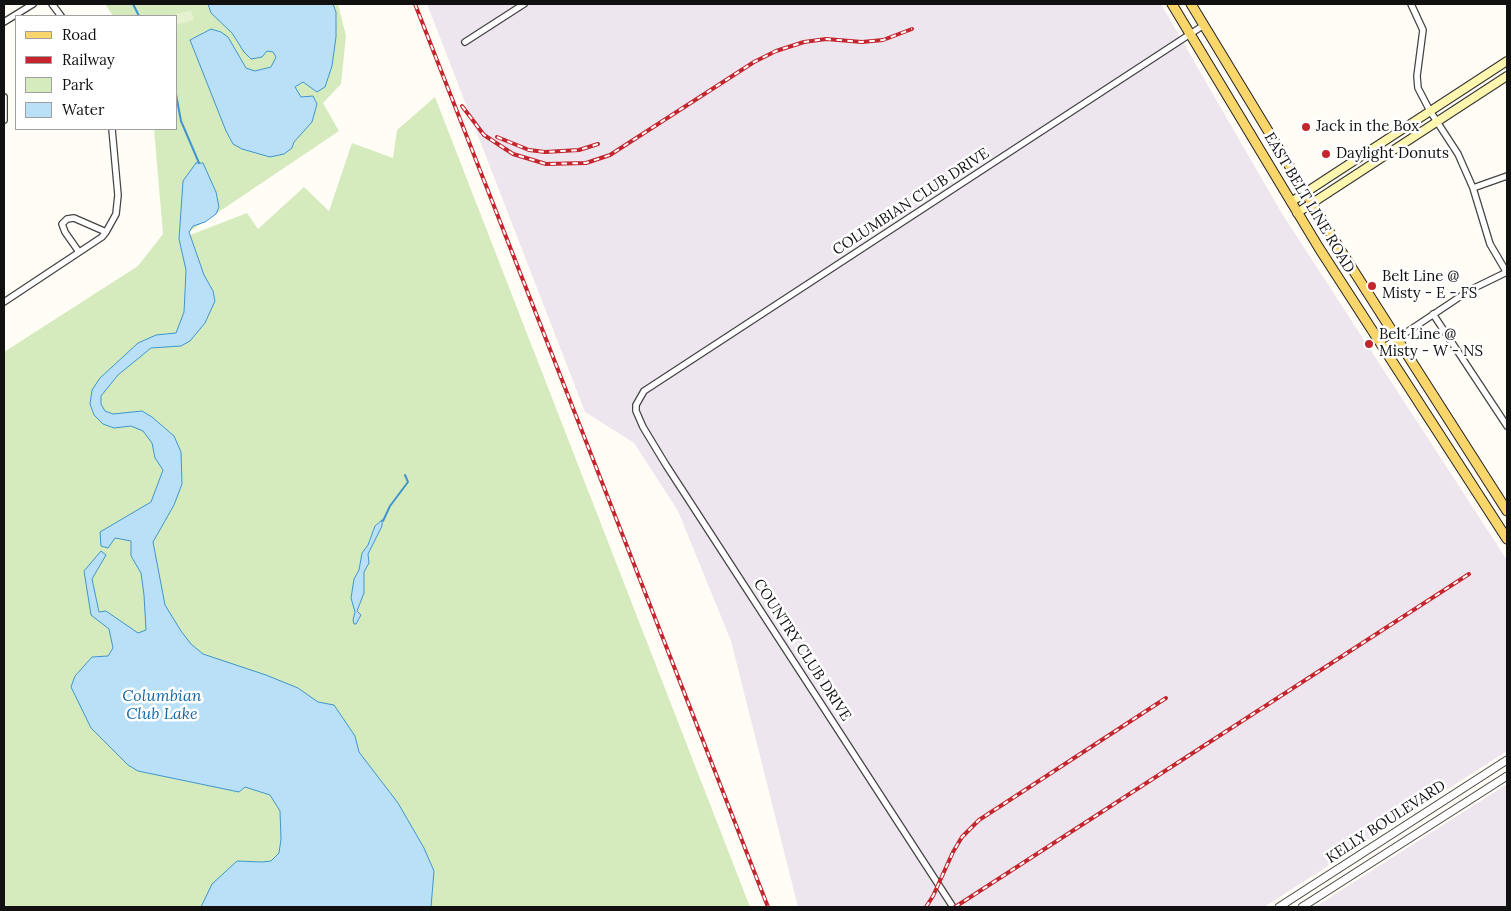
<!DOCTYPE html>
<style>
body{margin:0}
#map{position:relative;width:1511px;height:911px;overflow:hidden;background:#fffdf5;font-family:Lora,serif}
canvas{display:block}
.frame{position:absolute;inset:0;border:5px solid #111;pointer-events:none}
.legend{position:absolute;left:15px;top:15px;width:162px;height:115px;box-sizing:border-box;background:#fff;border:1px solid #a0a0a0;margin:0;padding:6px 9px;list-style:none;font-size:15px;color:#111}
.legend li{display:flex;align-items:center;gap:10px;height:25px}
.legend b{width:25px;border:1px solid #a0a0a0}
</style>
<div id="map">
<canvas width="1511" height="911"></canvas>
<div class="frame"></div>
<ul class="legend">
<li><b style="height:6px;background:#f9d66b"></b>Road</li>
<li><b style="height:6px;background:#c4262e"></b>Railway</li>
<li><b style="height:14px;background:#d5ebbd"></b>Park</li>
<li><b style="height:14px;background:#b9e0f7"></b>Water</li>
</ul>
</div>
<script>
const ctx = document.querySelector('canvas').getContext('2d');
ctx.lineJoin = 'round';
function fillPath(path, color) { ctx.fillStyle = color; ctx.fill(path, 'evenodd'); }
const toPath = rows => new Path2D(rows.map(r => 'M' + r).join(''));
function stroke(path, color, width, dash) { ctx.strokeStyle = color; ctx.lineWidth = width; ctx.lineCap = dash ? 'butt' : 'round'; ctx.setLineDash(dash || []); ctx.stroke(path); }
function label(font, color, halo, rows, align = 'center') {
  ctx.font = font + ' Lora,serif'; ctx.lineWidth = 5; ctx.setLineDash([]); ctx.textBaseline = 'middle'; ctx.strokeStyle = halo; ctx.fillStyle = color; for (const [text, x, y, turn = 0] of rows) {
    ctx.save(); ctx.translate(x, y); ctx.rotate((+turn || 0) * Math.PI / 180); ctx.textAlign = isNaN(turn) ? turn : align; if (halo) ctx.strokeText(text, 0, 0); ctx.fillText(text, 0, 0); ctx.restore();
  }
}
const industrial = toPath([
 [427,4,1161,4,1281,212,1507,560,1507,751,1264,907,798,907,731,641,678,511,634,443,585,412],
 [1507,784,1507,907,1315,907]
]);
const green = toPath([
 [105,4,338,4,346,36,341,84,323,103,339,131,177,240,247,213,258,229,304,187,329,211,352,143,393,158,397,130,435,97,750,907,4,907,4,352,138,266,163,234,154,129,176,129,176,16,113,16]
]);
const pitch = toPath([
 [191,10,194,20,176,25,176,16,170,16]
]);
const water = toPath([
 [208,4,333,4,336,12,336,37,332,66,325,87,317,92,303,82,295,87,301,97,313,96,317,104,312,122,294,142,292,148,284,154,270,157,242,149,233,144,226,131,190,40,211,29,221,32,228,37,246,68,255,71,271,67,276,57,273,52,267,51,262,57,251,59,244,52,232,33,211,13,208,4],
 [196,163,203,163,216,192,219,207,216,214,205,222,193,226,189,232,204,275,213,291,215,301,205,323,190,341,181,346,151,348,118,375,101,396,101,404,105,411,113,414,142,411,152,417,174,436,181,452,182,484,174,505,153,542,165,605,181,631,191,644,203,654,266,675,298,688,318,702,334,705,355,736,359,752,398,803,424,848,434,871,431,907,201,907,212,884,237,861,262,862,271,861,279,853,281,839,280,811,270,795,245,787,239,792,138,771,128,765,91,728,71,687,75,676,92,657,108,656,113,648,109,629,91,615,84,571,101,551,106,555,92,579,99,612,106,611,138,633,146,630,144,595,141,573,131,556,131,541,115,538,108,548,101,546,100,532,151,502,163,470,155,458,152,443,143,431,131,426,114,428,103,424,94,415,90,404,92,390,100,378,138,343,156,335,176,333,184,312,185,292,186,270,179,239,183,181,196,163],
 [382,520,382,526,368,554,369,563,364,572,364,593,357,611,361,615,356,624,354,624,353,620,355,612,351,598,354,579,359,570,362,553,368,545,375,526,382,520]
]);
const stream = toPath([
 [133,4,139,16],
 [176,94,181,121,199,163],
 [383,521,390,506,408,482,405,475]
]);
const minor = toPath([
 [52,4,61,16],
 [1411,4,1423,30,1417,76,1418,88,1430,111,1458,154,1473,188,1490,244,1507,273],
 [4,22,33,4],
 [465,42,524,4],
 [4,97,4,120],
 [1473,188,1507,176],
 [79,252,65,232,62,224,67,219,74,218,106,232],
 [4,302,102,237,106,232,116,214,118,195,112,129],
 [1433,314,1507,426],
 [1383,348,1470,290,1507,272],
 [953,907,666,465,643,427,636,411,636,405,644,391,1204,25]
]);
const tertiary = toPath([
 [1279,907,1507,760],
 [1302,907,1507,776]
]);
const secondary = toPath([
 [1291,202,1507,61],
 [1297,213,1507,76]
]);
const primary = toPath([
 [1172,4,1319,248,1507,539],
 [1191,4,1341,251,1507,511]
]);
const rail = toPath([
 [415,4,768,907],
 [462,106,484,135,513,154,546,164,586,163,610,155,754,62,776,51,804,42,826,39,862,42,883,40,912,29],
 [497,137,529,150,545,152,579,150,598,144],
 [926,907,933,896,953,852,962,837,979,820,1166,698],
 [955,907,1469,574]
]);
const markers = [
 [1306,127,5,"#c4262e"],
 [1326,154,5,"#c4262e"],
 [1372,286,5,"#c4262e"],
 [1369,344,5,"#c4262e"]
];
const poiNames = [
 ["Jack in the Box",1316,127],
 ["Daylight Donuts",1336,154],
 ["Belt Line @",1382,277],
 ["Misty - E - FS",1382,294],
 ["Belt Line @",1379,335],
 ["Misty - W - NS",1379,352]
];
const streetNames = [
 ["COLUMBIAN CLUB DRIVE",911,202,-33],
 ["EAST BELT LINE ROAD",1309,203,59],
 ["COUNTRY CLUB DRIVE",802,650,57],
 ["KELLY BOULEVARD",1386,822,-33]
];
const waterNames = [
 ["Columbian",162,696],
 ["Club Lake",162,714]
];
fillPath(industrial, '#eee6ef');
fillPath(green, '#d5ebbd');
fillPath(pitch, '#e6f2cf');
fillPath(water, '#b9e0f7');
stroke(water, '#3f96cf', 1);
stroke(stream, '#3f96cf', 2);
stroke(minor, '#444', 8);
stroke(tertiary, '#444', 9);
stroke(secondary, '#333', 10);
stroke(primary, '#222', 11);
stroke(minor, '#fff', 5.5);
stroke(tertiary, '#fff', 7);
stroke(secondary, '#fff6b0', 8);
stroke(primary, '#f9d66b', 9);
stroke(rail, '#c4262e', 4);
stroke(rail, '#fff', 2, [5.5]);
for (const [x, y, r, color] of markers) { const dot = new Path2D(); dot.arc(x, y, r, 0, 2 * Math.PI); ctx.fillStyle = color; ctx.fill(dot); stroke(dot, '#fff', 2); }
label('15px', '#111', '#fff', poiNames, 'left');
label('15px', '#111', '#fff', streetNames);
label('italic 16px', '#1768a6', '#fff', waterNames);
</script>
